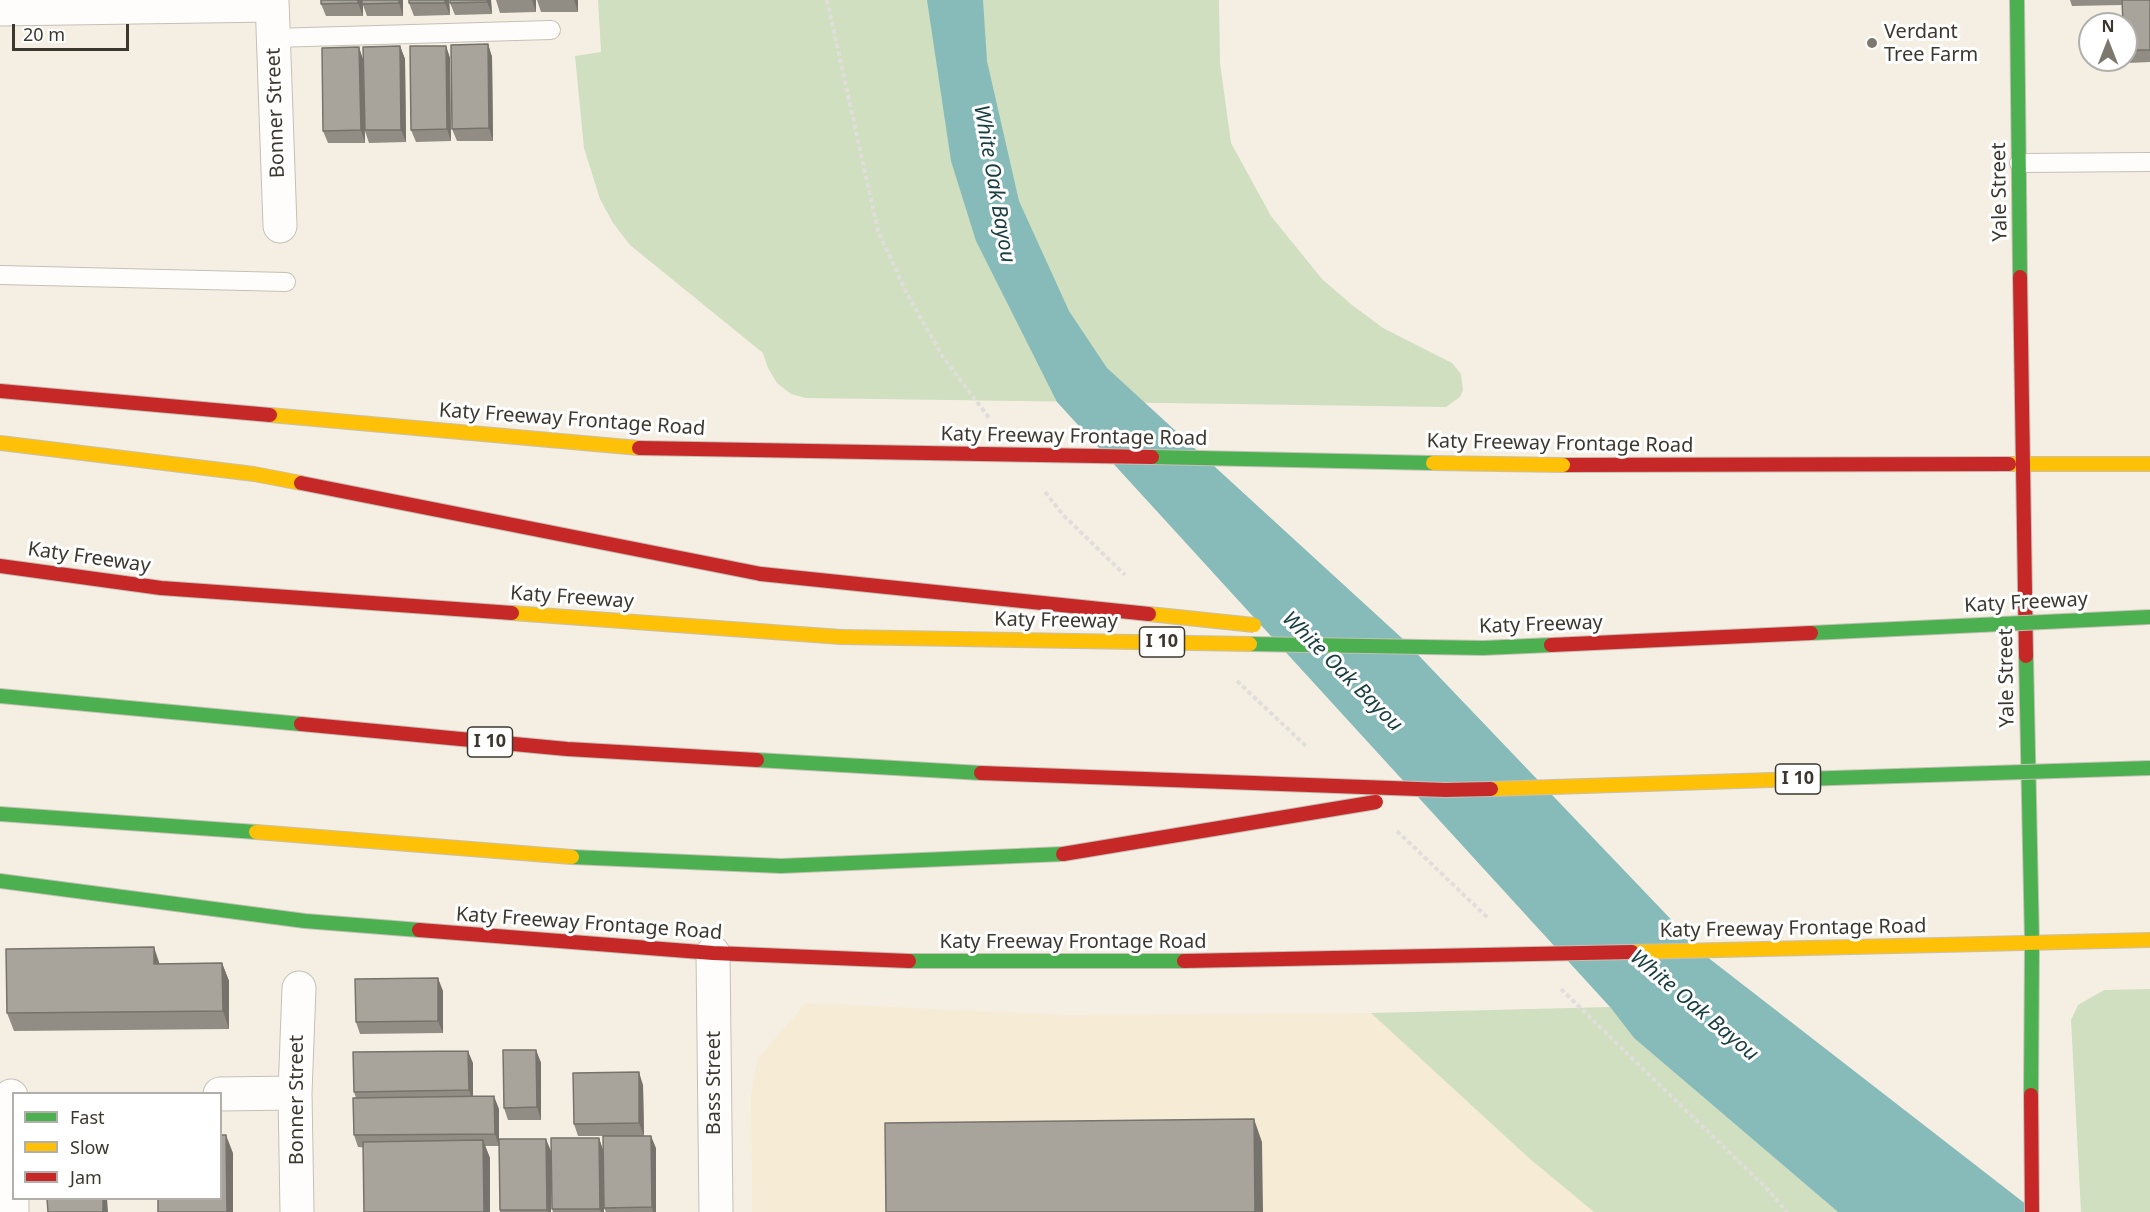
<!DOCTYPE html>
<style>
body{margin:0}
#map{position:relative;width:2150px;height:1212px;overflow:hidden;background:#f5efe3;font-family:"Noto Sans",sans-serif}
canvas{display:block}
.legend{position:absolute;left:12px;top:1092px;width:210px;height:108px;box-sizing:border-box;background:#fff;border:2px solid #b1afac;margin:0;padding:8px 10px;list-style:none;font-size:18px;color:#3d382f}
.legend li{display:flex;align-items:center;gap:12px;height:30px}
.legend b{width:30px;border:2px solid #b1afac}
.north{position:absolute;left:2078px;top:12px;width:60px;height:60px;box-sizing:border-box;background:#fff;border:2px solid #b1afac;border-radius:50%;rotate:0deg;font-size:16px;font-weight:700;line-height:24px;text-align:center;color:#3d382f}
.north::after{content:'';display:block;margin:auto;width:21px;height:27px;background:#7d786e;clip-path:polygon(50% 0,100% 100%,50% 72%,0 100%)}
.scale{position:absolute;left:12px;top:24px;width:117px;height:27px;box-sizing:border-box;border:3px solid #3d382f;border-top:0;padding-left:8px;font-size:18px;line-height:21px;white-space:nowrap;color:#3d382f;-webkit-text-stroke:4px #fff;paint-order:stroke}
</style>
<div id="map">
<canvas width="2150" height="1212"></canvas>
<ul class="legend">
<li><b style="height:8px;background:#4caf50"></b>Fast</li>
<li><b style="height:8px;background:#ffc107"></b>Slow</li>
<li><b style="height:8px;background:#c62828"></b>Jam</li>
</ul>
<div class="north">N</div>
<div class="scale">20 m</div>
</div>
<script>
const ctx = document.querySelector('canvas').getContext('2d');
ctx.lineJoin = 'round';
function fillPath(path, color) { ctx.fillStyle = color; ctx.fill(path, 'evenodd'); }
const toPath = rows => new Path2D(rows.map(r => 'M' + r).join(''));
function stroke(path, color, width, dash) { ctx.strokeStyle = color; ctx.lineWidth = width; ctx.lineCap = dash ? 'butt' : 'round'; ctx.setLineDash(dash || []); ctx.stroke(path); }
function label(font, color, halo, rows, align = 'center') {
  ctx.font = font + ' "Noto Sans",sans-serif'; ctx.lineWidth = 6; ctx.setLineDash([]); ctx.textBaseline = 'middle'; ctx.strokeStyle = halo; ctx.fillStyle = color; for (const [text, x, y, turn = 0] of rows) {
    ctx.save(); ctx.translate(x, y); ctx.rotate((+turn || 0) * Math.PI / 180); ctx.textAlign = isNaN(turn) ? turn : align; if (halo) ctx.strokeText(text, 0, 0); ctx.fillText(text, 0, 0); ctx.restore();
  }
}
const built = toPath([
 [806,1003,1063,1015,1371,1013,1530,1159,1594,1212,752,1212,751,1095,757,1059]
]);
const green = toPath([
 [598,0,1219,0,1220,63,1231,143,1271,216,1322,279,1352,305,1383,328,1452,363,1461,374,1463,390,1460,397,1446,407,806,398,791,394,777,383,768,368,763,353,630,245,613,223,600,199,584,148,575,56,601,52],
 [2150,989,2150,1212,2081,1212,2071,1020,2078,1005,2104,990],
 [1610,1007,1634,1038,1838,1212,1594,1212,1530,1159,1371,1013]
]);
const water = toPath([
 [927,0,983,0,987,61,1019,201,1069,311,1107,368,1404,640,1706,956,2036,1212,1838,1212,1634,1038,1610,1007,1057,402,976,241,951,161]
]);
const path = toPath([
 [827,0,878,231,908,296,943,357,990,419],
 [1045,492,1064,516,1125,575],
 [1237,681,1308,748],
 [1397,831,1487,917],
 [1561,989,1770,1192,1787,1212]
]);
const lane = toPath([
 [273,38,551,30],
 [2019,163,2150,162],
 [0,275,286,282]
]);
const street = toPath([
 [272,0,280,226],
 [0,9,272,5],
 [713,953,716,1212],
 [220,1094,295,1093],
 [11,1096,12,1212],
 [297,1212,295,1093,299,988]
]);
const fast = toPath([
 [2017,0,2020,277],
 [2026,656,2032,943,2031,1095],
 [0,696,301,724],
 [757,760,981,773],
 [0,814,256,832],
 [572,857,781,866,1063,854],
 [0,881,305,921,419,930],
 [909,961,1184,961]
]);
const slow = toPath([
 [270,415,639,448],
 [0,443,254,474,301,483],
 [2009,464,2150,464],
 [512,613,841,637],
 [256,832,572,857],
 [1940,945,2150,940]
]);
const jam = toPath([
 [2020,277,2026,656],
 [0,391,270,415],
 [1563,465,2009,464],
 [301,483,761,574],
 [0,566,161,588,512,613],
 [301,724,567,749,757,760],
 [419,930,713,953,909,961],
 [2031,1095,2032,1212]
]);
const fastBridge = toPath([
 [1152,457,1433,463],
 [1811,633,2150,617],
 [1250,644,1483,648,1551,645],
 [1802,779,2150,768]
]);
const slowBridge = toPath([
 [1433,463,1563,465],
 [1149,614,1254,625],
 [841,637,1250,644],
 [1491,789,1802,779],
 [1632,952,1940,945]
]);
const jamBridge = toPath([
 [639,448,1152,457],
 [761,574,1149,614],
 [1551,645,1811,633],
 [981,773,1445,790,1491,789],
 [1063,854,1376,802],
 [1184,961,1632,952]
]);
const wall = toPath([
 [403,0,403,16,367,16,363,5,363,16,326,16,321,4],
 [449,0,450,15,414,16,409,3],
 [491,0,492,14,455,15,450,3],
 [496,0,536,0,536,12,500,13],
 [537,0,578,0,578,12,541,12],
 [2070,0,2150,0,2150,62,2128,63,2126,58,2126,24,2122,5,2072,6],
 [488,44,492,57,493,141,457,141,452,129],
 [400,46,405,59,406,142,369,143,365,131,365,143,328,143,323,131,363,59],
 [446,46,450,58,451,141,416,142,411,130],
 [222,963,229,981,229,1029,14,1031,7,1013,160,964],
 [443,991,443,1033,360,1034,356,1022],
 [536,1050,541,1063,541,1120,508,1120,504,1108],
 [473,1063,473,1096,499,1109,499,1146,485,1146,490,1158,358,1147,354,1135,356,1098,354,1092],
 [643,1085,644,1136,578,1136,574,1124],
 [599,1138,603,1150,604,1212,553,1212,552,1209],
 [656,1148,656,1212,606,1212,604,1208],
 [551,1151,551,1212,500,1212,500,1210]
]);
const shadedWall = toPath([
 [358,0,363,0,363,16,358,3],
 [399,0,403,0,403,16,399,3],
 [445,0,449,0,450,15,445,3],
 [487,0,491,0,492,14,487,2],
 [532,0,536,0,536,12],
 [574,0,578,0,578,12],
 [488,44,492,57,493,141,489,128],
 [400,46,405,59,406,142,401,130],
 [446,46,450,58,451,141,447,129],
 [359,47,363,59,365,143,361,130],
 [154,947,160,965,154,964],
 [222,963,229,981,229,1029,223,1011],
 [438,978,443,991,443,1033,438,1021],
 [536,1050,541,1063,541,1120,537,1107],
 [468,1051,473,1063,473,1103,469,1090],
 [639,1072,643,1085,644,1136,639,1123],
 [494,1096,499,1109,499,1146,495,1134],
 [1254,1119,1262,1142,1263,1212,1255,1212],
 [226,1135,233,1153,233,1212,227,1212],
 [651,1136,656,1148,656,1212,653,1212,652,1207],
 [599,1138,603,1150,604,1212,601,1212,600,1209],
 [546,1139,551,1151,551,1212,548,1212,547,1210],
 [483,1140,490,1158,490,1212,484,1212],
 [103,1198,107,1198,108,1212,103,1212]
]);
const building = toPath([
 [321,0,358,0,358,3,321,4,321,0],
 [362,0,399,0,399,3,362,4,362,0],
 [409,0,445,0,445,3,409,3,409,0],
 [450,0,487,0,487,2,450,3,450,0],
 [2122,0,2150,0,2150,50,2126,50,2126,24,2123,24,2122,0],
 [488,44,489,128,452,129,451,45,488,44],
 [400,46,401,130,365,130,363,47,400,46],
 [410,46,446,46,447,129,411,130,410,46],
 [359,47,361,130,323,131,322,48,359,47],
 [154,947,154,964,222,963,223,1011,7,1013,6,949,154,947],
 [438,978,438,1021,356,1022,355,979,438,978],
 [503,1050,536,1050,537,1107,504,1108,503,1050],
 [468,1051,469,1090,354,1092,353,1052,468,1051],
 [639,1072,639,1123,574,1124,573,1073,639,1072],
 [494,1096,495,1134,354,1135,353,1098,494,1096],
 [1254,1119,1255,1212,886,1212,885,1123,1254,1119],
 [220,1135,226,1135,227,1212,158,1212,158,1198,220,1198,220,1135],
 [603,1136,651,1136,652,1207,604,1208,603,1136],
 [551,1138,599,1138,600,1209,552,1209,551,1138],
 [499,1139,546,1139,547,1210,500,1210,499,1139],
 [483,1140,484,1212,364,1212,363,1142,483,1140],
 [47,1198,103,1198,103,1212,48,1212,47,1198]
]);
const markers = [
 [1872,43,6,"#7d786e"]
];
const shields = [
 [1162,642,45],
 [490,742,45],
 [1798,779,45]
];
const shieldNames = [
 ["I 10",1162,642],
 ["I 10",490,742],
 ["I 10",1798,779]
];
const poiNames = [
 ["Verdant",1884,32],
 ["Tree Farm",1884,55]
];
const streetNames = [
 ["Bonner Street",276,113,-92],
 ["Yale Street",2000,192,-91],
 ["Katy Freeway Frontage Road",572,420,4],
 ["Katy Freeway Frontage Road",1074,437,1],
 ["Katy Freeway Frontage Road",1560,444,1],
 ["Katy Freeway",89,558,8],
 ["Katy Freeway",572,598,4],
 ["Katy Freeway",2026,603,-3],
 ["Katy Freeway",1056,621,1],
 ["Katy Freeway",1541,625,-2],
 ["Yale Street",2007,678,-91],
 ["Katy Freeway Frontage Road",589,924,4],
 ["Katy Freeway Frontage Road",1793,929,-1],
 ["Katy Freeway Frontage Road",1073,942],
 ["Bass Street",714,1083,-90],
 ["Bonner Street",297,1100,-90]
];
const waterNames = [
 ["White Oak Bayou",994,184,80],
 ["White Oak Bayou",1342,672,45],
 ["White Oak Bayou",1694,1006,40]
];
fillPath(built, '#f6ebd5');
fillPath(green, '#cfdfbf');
fillPath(water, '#87bbba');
stroke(lane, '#c5c0b6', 20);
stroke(street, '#c5c0b6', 35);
stroke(fast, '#c5c0b6', 16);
stroke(slow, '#c5c0b6', 16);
stroke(jam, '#c5c0b6', 16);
stroke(path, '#e0deda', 4, [4.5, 3]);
stroke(lane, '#fefdfb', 18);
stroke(street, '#fefdfb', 33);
stroke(fast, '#4caf50', 14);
stroke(slow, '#ffc107', 14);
stroke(jam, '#c62828', 14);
stroke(fastBridge, '#c5c0b6', 16, []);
stroke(slowBridge, '#c5c0b6', 16, []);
stroke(jamBridge, '#c5c0b6', 16, []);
stroke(fastBridge, '#4caf50', 14);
stroke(slowBridge, '#ffc107', 14);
stroke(jamBridge, '#c62828', 14);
fillPath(wall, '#918d85');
fillPath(shadedWall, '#76736c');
fillPath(building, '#a9a49b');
stroke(building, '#76736c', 1.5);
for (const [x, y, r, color] of markers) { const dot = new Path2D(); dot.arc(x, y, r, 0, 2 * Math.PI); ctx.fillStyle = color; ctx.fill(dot); stroke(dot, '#fff', 2); }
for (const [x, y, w] of shields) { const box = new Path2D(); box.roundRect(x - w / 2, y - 15, w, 30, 4.5); ctx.fillStyle = '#fff'; ctx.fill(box); stroke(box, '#3d382f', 1.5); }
label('bold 18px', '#3d382f', null, shieldNames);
label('20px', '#3d382f', '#fff', poiNames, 'left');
label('20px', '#3d382f', '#fff', streetNames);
label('italic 21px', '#193e40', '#fff', waterNames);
</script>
